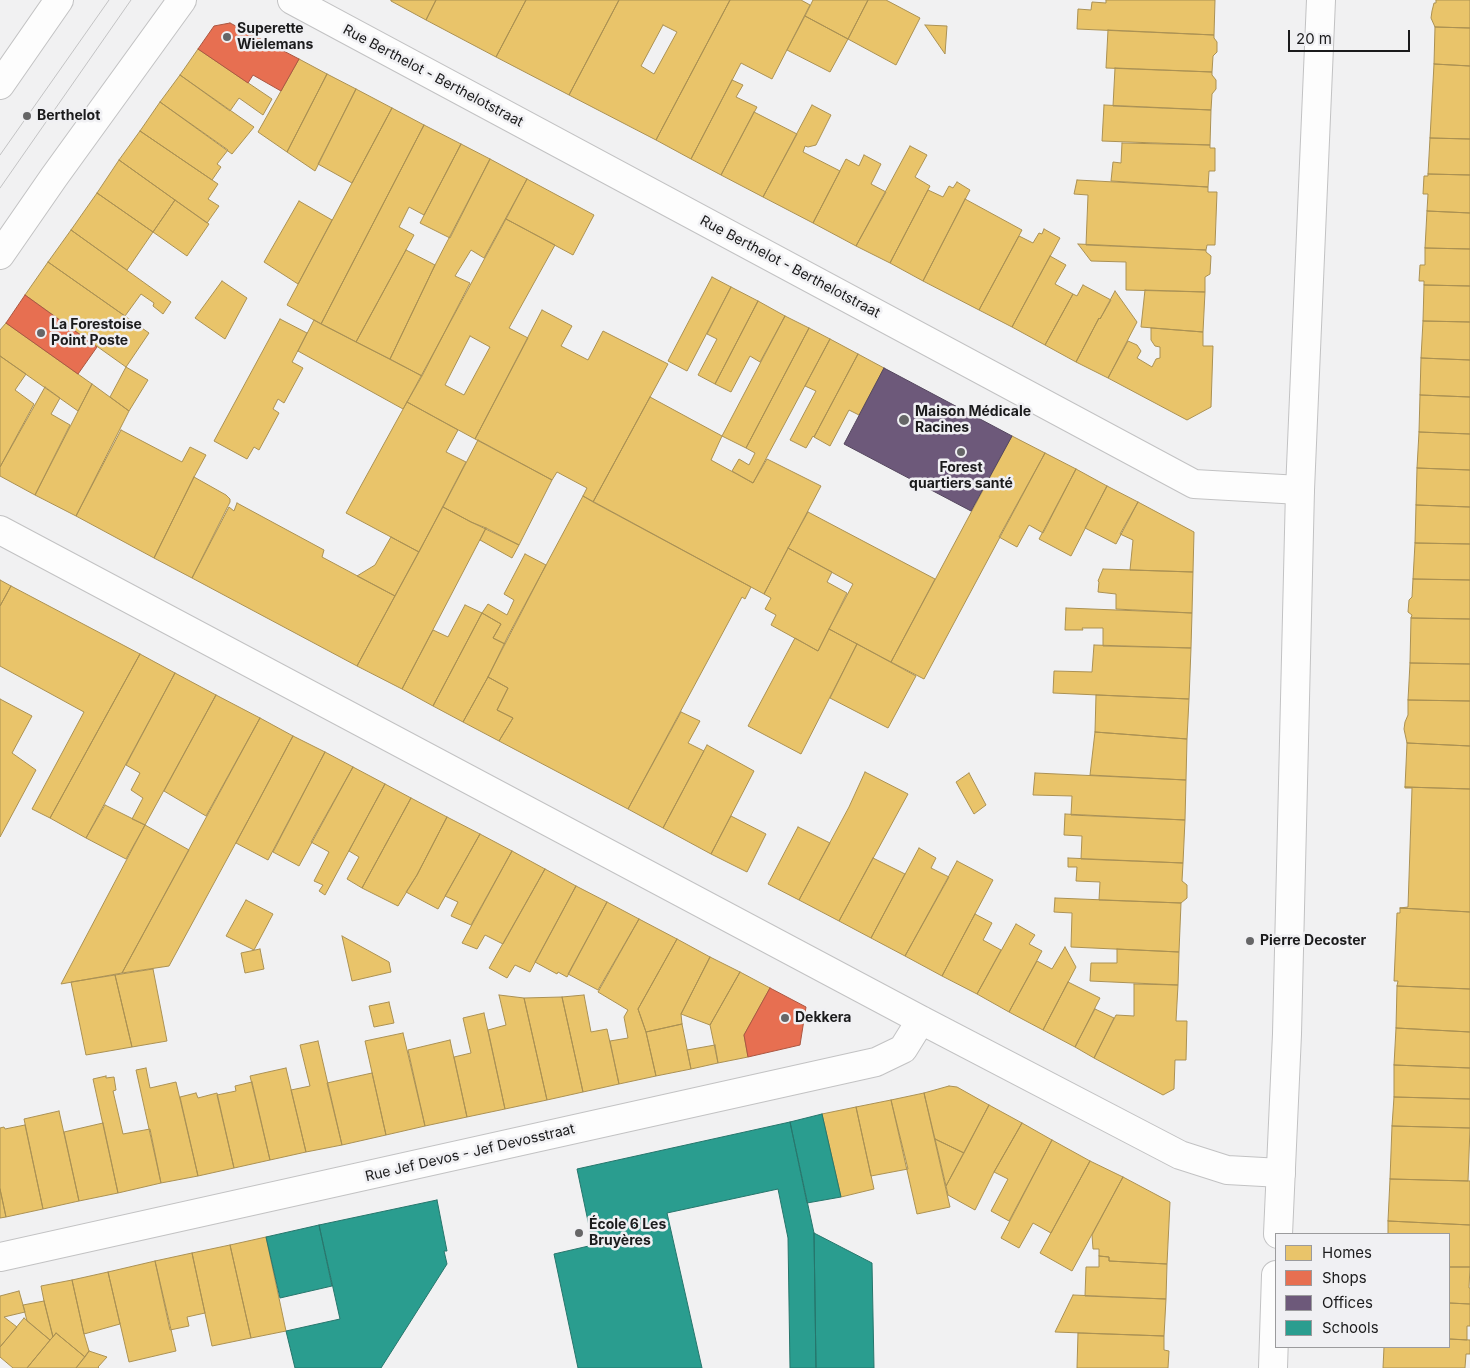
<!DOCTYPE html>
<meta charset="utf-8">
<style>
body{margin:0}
#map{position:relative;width:1470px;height:1368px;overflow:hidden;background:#f1f1f2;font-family:Inter,sans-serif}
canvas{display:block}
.legend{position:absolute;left:1275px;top:1233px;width:175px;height:115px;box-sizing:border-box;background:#f0f0f3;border:1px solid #9b9b9d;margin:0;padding:6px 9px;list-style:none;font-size:15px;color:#1b1b1c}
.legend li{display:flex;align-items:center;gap:10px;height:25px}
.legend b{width:25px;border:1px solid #9b9b9d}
.scale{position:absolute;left:1288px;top:30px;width:122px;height:22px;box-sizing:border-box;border:2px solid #1b1b1c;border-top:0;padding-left:6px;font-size:15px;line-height:18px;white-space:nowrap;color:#1b1b1c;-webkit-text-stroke:4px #f0f0f3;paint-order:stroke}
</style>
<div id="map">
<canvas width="1470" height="1368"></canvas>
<ul class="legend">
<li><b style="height:14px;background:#e9c46a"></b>Homes</li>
<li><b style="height:14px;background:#e76f51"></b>Shops</li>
<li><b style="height:14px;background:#6d597a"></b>Offices</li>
<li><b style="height:14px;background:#2a9d8f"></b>Schools</li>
</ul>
<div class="scale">20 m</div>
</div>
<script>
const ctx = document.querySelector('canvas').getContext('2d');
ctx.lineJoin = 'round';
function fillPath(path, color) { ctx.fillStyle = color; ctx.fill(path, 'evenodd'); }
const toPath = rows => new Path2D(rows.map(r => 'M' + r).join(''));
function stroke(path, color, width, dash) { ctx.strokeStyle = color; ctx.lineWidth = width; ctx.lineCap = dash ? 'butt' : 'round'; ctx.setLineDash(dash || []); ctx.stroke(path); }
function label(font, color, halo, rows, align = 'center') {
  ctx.font = font + ' Inter,sans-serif'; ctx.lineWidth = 5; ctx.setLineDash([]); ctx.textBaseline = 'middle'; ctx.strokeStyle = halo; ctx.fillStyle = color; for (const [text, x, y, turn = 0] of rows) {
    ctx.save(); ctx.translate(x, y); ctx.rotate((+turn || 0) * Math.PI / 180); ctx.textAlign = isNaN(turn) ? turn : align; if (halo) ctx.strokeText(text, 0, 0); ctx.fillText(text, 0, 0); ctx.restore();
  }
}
const homes = toPath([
 [391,0,436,0,426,20,391,1,391,0],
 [436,0,526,0,496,57,426,20,436,0],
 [526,0,619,0,569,95,496,57,526,0],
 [619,0,730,0,656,140,569,95,619,0],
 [663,25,677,32,654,74,641,66,663,25],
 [730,0,801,0,810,5,772,79,741,63,691,159,656,140,730,0],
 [813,0,868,0,848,39,805,16,813,0],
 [868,0,886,0,920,18,896,65,848,39,868,0],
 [1106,0,1215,0,1214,35,1077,29,1078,9,1091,10,1092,2,1106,3,1106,0],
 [1436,0,1470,0,1470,28,1435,27,1431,18,1432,11,1434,3,1436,3,1436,0],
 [805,16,848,39,830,72,787,50,805,16],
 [925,25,947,26,945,54,925,25],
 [1435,27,1470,28,1470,66,1434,64,1435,27],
 [1108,30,1214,35,1214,38,1217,42,1217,52,1213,56,1212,72,1106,68,1108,30],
 [198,49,272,99,263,115,239,98,230,111,180,75,198,49],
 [299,59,327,74,287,152,258,132,299,59],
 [1434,64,1470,66,1470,139,1430,138,1434,64],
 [1115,68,1212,72,1212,75,1216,80,1216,89,1212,94,1211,110,1113,106,1115,68],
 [327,74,356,89,315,171,287,152,327,74],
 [180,75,254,127,232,154,160,102,180,75],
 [732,80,743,85,736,97,757,107,721,175,691,159,732,80],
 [356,89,392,108,352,183,318,164,356,89],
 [160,102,228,150,217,164,221,167,212,180,140,131,160,102],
 [812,105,831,115,816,145,808,147,805,146,803,152,840,171,813,223,763,197,812,105],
 [1104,105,1211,110,1210,145,1102,141,1104,105],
 [392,108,424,125,321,324,287,305,392,108],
 [754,112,797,134,763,197,721,175,754,112],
 [424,125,461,144,424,215,409,207,399,227,414,235,356,342,321,324,424,125],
 [140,131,218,184,208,199,219,206,207,223,119,160,140,131],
 [1430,138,1470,139,1470,175,1428,174,1430,138],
 [1122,143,1210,145,1210,148,1215,148,1215,171,1209,171,1208,187,1111,181,1113,162,1121,163,1122,143],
 [461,144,490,159,450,238,420,223,461,144],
 [910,146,927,155,915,177,930,186,890,263,856,246,910,146],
 [864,155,881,164,871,184,886,192,856,246,813,223,846,159,859,166,864,155],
 [490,159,527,179,484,258,471,250,455,276,470,283,422,376,390,359,435,265,490,159],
 [119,160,175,200,153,232,97,193,119,160],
 [1428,174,1470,175,1470,213,1427,211,1428,194,1423,194,1424,176,1428,176,1428,174],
 [527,179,594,215,573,255,506,219,527,179],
 [1077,180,1208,187,1208,192,1217,192,1215,245,1207,245,1206,250,1086,245,1088,195,1074,194,1077,180],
 [957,182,970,190,923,281,890,263,928,190,943,197,949,186,953,188,957,182],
 [97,193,153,232,127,270,71,230,97,193],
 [965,199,1022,230,979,310,923,281,965,199],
 [175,200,209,224,187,256,153,232,175,200],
 [299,201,332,220,298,284,264,262,299,201],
 [1427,211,1470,213,1470,249,1425,248,1427,211],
 [506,219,555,245,509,328,528,338,475,439,407,402,506,219],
 [470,336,490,347,464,395,445,385,470,336],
 [1044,229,1060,238,1012,327,979,310,1019,236,1033,243,1039,233,1042,234,1044,229],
 [71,230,171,302,163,314,153,306,154,303,141,294,125,316,48,262,71,230],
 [1078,244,1206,250,1206,252,1211,256,1210,274,1205,277,1205,292,1126,290,1126,262,1091,261,1078,244],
 [1425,248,1470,249,1470,286,1424,285,1424,281,1419,281,1420,265,1425,265,1425,248],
 [406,250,435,265,390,359,356,342,406,250],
 [1050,256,1066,265,1055,284,1073,294,1045,345,1012,327,1050,256],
 [48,262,149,333,126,367,25,295,48,262],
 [712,277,731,287,687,371,668,361,712,277],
 [222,281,247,298,225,339,195,318,222,281],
 [1083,285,1111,300,1100,319,1099,318,1076,362,1045,345,1073,294,1077,296,1083,285],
 [1424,285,1470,286,1470,322,1423,321,1424,285],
 [731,287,758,301,715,384,698,375,717,339,707,334,731,287],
 [1145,290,1205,292,1203,332,1141,327,1145,290],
 [1115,291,1137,322,1108,378,1076,362,1099,318,1100,319,1115,291],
 [758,301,785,316,760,362,750,356,731,392,715,384,758,301],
 [542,310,572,326,561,346,588,360,603,331,668,364,593,502,583,496,587,488,557,472,552,480,475,439,542,310],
 [785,316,809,328,746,448,722,436,785,316],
 [280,319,307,333,292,362,303,368,284,403,278,399,273,409,279,413,259,450,254,447,247,459,214,441,280,319],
 [314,320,422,376,403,409,298,351,314,320],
 [1423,321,1470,322,1470,360,1421,358,1423,321],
 [6,323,92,384,78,411,0,356,0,330,6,323],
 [809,328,830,339,753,483,732,471,739,459,749,465,755,453,746,448,809,328],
 [1151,328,1203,332,1203,346,1213,346,1211,407,1187,420,1108,378,1128,341,1137,345,1141,351,1137,358,1152,367,1156,359,1160,358,1160,347,1155,346,1151,340,1151,328],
 [830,339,858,354,814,437,813,436,806,448,790,440,816,391,805,386,830,339],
 [858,354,884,368,859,415,849,410,830,446,814,437,858,354],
 [0,356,26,374,15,390,34,404,0,467,0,356],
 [1421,358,1470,360,1470,397,1420,395,1421,358],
 [126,367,148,380,129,411,110,397,126,367],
 [92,384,129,411,76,516,35,495,92,384],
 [45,387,60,398,51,414,70,425,35,495,0,476,0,467,45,387],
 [1420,395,1470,397,1470,434,1419,432,1420,395],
 [650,397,722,436,711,460,753,483,767,459,821,486,764,594,593,502,650,397],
 [407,402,458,430,446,452,466,462,419,552,346,513,407,402],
 [121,430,182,462,190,447,206,455,194,477,154,558,76,516,121,430],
 [1419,432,1470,434,1470,470,1417,468,1419,432],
 [1012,436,1045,453,924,679,891,662,1012,436],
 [478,440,552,480,519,545,471,522,443,507,478,440],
 [1045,453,1076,469,1043,533,1029,525,1017,547,999,537,1045,453],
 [1417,468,1470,470,1470,507,1416,505,1417,468],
 [1076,469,1107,486,1071,556,1039,539,1076,469],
 [194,477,226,495,230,499,230,502,192,578,154,558,194,477],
 [1107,486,1138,502,1116,544,1085,528,1107,486],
 [583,496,751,587,745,599,742,597,628,809,499,741,513,718,497,710,508,688,488,677,508,636,583,496],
 [1138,502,1194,532,1193,572,1130,570,1133,540,1120,534,1138,502],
 [237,503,324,550,322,557,395,596,357,666,192,578,229,507,234,511,237,503],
 [1416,505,1470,507,1470,544,1415,543,1416,505],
 [443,507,471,522,486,528,402,689,357,666,443,507],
 [808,512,935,579,891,662,829,629,853,584,788,548,808,512],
 [486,528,519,545,512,558,480,540,486,528],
 [391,537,419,552,395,596,357,576,375,565,391,537],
 [1415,543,1470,544,1470,580,1413,579,1415,543],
 [788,548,832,572,827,582,847,593,818,651,771,625,776,615,765,609,771,598,764,594,788,548],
 [525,554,546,565,505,644,493,638,501,624,482,613,488,604,507,615,514,600,504,594,525,554],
 [1103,569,1193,572,1192,613,1116,609,1116,594,1098,592,1099,582,1098,581,1103,569],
 [1413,579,1470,580,1470,619,1411,618,1412,615,1408,612,1409,600,1412,597,1413,579],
 [0,580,11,586,0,606,0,580],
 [11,586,140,654,50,818,32,809,84,712,0,666,0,606,11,586],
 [465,605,482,613,433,706,402,689,433,630,448,637,465,605],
 [1066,608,1192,613,1191,648,1103,646,1103,628,1082,628,1083,630,1065,630,1066,608],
 [482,613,501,624,493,638,505,644,488,677,463,722,433,706,482,613],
 [1411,618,1470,619,1470,664,1410,663,1411,618],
 [829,629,857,644,801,754,748,726,795,638,818,651,829,629],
 [857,644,916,676,888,728,830,698,857,644],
 [1094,645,1191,648,1189,699,1053,693,1054,671,1092,672,1094,645],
 [140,654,175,673,86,838,50,818,140,654],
 [1410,663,1470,664,1470,701,1408,700,1410,663],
 [175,673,216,695,145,825,132,819,143,798,131,790,140,773,126,765,175,673],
 [488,677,508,688,497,710,513,718,499,741,463,722,488,677],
 [216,695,260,718,206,816,164,791,216,695],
 [1096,695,1189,699,1187,739,1095,732,1096,695],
 [0,699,32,716,12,753,36,770,0,837,0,699],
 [1408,700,1470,701,1470,746,1407,743,1404,729,1405,722,1408,715,1408,700],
 [681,712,700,721,688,743,704,751,663,828,628,809,681,712],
 [260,718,293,736,258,802,169,966,122,973,260,718],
 [1095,732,1187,739,1186,780,1090,775,1095,732],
 [293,736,325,752,268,860,236,843,293,736],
 [1407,743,1470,746,1470,789,1405,787,1407,743],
 [707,745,754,771,711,854,663,828,707,745],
 [325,752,353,767,299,866,273,852,325,752],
 [353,767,385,784,325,895,319,891,323,885,314,881,329,852,311,842,353,767],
 [865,772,908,794,839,921,799,900,849,807,865,772],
 [969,773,986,805,974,814,956,782,969,773],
 [1035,773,1186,780,1185,820,1071,815,1072,796,1033,795,1035,773],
 [385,784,411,798,362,888,347,879,359,857,349,851,385,784],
 [1405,787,1470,789,1470,912,1400,908,1408,907,1412,788,1405,788,1405,787],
 [411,798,447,817,417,875,398,906,362,888,411,798],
 [105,805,145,825,126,859,86,838,105,805],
 [1065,814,1185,820,1183,863,1081,859,1082,836,1064,835,1065,814],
 [731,816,766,834,747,872,711,854,731,816],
 [447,817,480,834,438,909,406,892,417,875,447,817],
 [145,825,189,850,122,973,61,984,145,825],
 [798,827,830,843,799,900,768,884,798,827],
 [480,834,512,851,471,925,451,916,458,902,445,896,480,834],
 [919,848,936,858,931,868,949,877,905,956,871,938,919,848],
 [512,851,545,869,503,944,485,935,477,949,462,943,512,851],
 [873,858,905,874,871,938,839,921,873,858],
 [1068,858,1183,863,1182,881,1187,885,1187,898,1181,903,1099,900,1100,882,1076,881,1077,867,1068,867,1068,858],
 [957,861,993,880,942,976,905,956,957,861],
 [545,869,576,886,530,972,515,965,507,978,489,968,545,869],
 [576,886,607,902,567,977,558,972,557,974,535,962,576,886],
 [1055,898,1181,903,1179,952,1071,947,1072,913,1054,912,1055,898],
 [246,900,273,914,254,950,226,936,246,900],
 [607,902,639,919,598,990,568,974,607,902],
 [1400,908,1470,912,1470,989,1397,986,1398,981,1394,981,1397,913,1400,913,1400,908],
 [975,914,992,923,983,940,1001,950,977,994,942,976,975,914],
 [639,919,677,939,638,1009,646,1032,656,1076,619,1084,610,1041,628,1038,624,1017,628,1010,598,992,639,919],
 [1016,924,1035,935,1029,944,1042,951,1009,1012,977,994,1016,924],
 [342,936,389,962,391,972,352,981,342,936],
 [677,939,710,957,681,1014,682,1024,646,1032,638,1009,677,939],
 [1065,947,1076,967,1043,1030,1009,1012,1037,961,1052,969,1065,947],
 [260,949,264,969,245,973,241,953,260,949],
 [1117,949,1179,952,1178,985,1090,981,1091,963,1117,963,1117,949],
 [710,957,740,972,710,1025,681,1014,710,957],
 [153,969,167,1041,132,1047,115,975,153,969],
 [740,972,770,988,744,1035,748,1057,718,1063,710,1025,740,972],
 [115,975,132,1047,86,1055,71,982,115,975],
 [1068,982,1100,998,1075,1047,1043,1030,1068,982],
 [1134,984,1178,985,1176,1021,1187,1021,1186,1060,1175,1060,1174,1089,1163,1095,1094,1058,1116,1015,1134,1016,1134,984],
 [1397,986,1470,989,1470,1032,1396,1028,1397,986],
 [499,995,524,998,547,1100,505,1109,488,1030,506,1025,499,995],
 [584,995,591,1032,607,1029,619,1084,583,1092,562,997,584,995],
 [562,997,583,1092,547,1100,524,998,562,997],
 [389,1002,394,1023,374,1027,369,1006,389,1002],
 [1095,1009,1114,1018,1094,1058,1075,1047,1095,1009],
 [484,1013,505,1109,467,1117,454,1057,471,1053,463,1018,484,1013],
 [682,1024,691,1069,656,1076,646,1032,682,1024],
 [1396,1028,1470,1032,1470,1068,1394,1065,1396,1028],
 [403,1033,425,1126,386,1135,365,1041,403,1033],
 [450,1040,467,1117,425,1126,408,1050,450,1040],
 [318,1041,342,1145,306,1152,291,1090,310,1086,300,1045,318,1041],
 [715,1045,718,1063,691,1069,687,1050,715,1045],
 [1394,1065,1470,1068,1470,1099,1394,1097,1394,1065],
 [146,1068,150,1088,176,1082,198,1176,161,1183,136,1070,146,1068],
 [286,1068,306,1152,270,1160,250,1076,286,1068],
 [372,1073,386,1135,342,1145,327,1083,372,1073],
 [106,1076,106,1078,114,1077,116,1090,113,1091,123,1134,150,1129,161,1183,118,1193,93,1079,106,1076],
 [252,1082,270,1160,234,1168,217,1095,236,1091,235,1086,252,1082],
 [949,1086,957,1087,989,1105,964,1153,935,1139,924,1093,949,1086],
 [196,1093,198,1098,217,1093,234,1168,198,1176,180,1097,196,1093],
 [924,1093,950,1207,917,1214,891,1100,924,1093],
 [1394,1097,1470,1099,1470,1128,1392,1126,1394,1097],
 [891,1100,908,1169,871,1176,856,1107,891,1100],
 [989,1105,1022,1123,994,1172,975,1210,948,1195,946,1186,989,1105],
 [856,1107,874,1189,841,1197,822,1114,856,1107],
 [59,1111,79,1201,43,1209,24,1119,59,1111],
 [103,1123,118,1193,79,1201,64,1132,103,1123],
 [1022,1123,1052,1140,1009,1221,991,1211,1008,1179,994,1172,1022,1123],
 [25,1125,43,1209,6,1217,0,1189,0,1128,4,1127,5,1129,25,1125],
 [1392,1126,1470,1128,1468,1181,1390,1179,1392,1126],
 [935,1139,964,1153,946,1186,935,1139],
 [1052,1140,1090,1161,1051,1233,1033,1223,1019,1248,1001,1238,1052,1140],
 [1090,1161,1123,1177,1072,1271,1040,1253,1090,1161],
 [1123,1177,1170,1202,1167,1264,1109,1261,1109,1257,1099,1256,1099,1249,1093,1249,1092,1235,1123,1177],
 [1390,1179,1470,1181,1470,1225,1388,1221,1390,1179],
 [0,1189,6,1217,0,1218,0,1189],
 [1388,1221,1470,1225,1470,1267,1449,1267,1449,1234,1388,1234,1388,1221],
 [266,1237,286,1331,251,1338,230,1245,266,1237],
 [230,1245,251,1338,212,1346,192,1253,230,1245],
 [192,1253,205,1313,187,1317,189,1326,170,1330,155,1261,192,1253],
 [1099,1256,1109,1257,1109,1261,1167,1264,1166,1299,1085,1296,1086,1267,1099,1267,1099,1256],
 [155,1261,176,1351,129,1362,108,1272,155,1261],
 [1449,1267,1470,1267,1469,1288,1470,1288,1470,1304,1449,1303,1449,1267],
 [108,1272,120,1324,84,1334,72,1280,108,1272],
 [72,1280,84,1334,89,1351,85,1357,56,1333,53,1337,44,1301,41,1286,72,1280],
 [19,1291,25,1312,4,1317,17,1327,0,1347,0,1296,19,1291],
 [1073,1295,1166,1299,1164,1336,1055,1332,1073,1295],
 [44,1301,53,1337,50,1340,27,1321,23,1305,44,1301],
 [1449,1303,1470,1304,1470,1326,1467,1326,1467,1340,1449,1339,1449,1303],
 [24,1318,50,1340,27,1368,13,1368,0,1357,0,1347,24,1318],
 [56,1333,85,1357,76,1368,27,1368,56,1333],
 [1078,1333,1164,1336,1164,1350,1169,1351,1168,1368,1077,1368,1078,1333],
 [1449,1339,1470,1340,1470,1354,1466,1354,1465,1368,1383,1368,1384,1347,1449,1347,1449,1339],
 [89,1351,107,1357,98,1367,99,1368,76,1368,89,1351]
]);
const shops = toPath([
 [230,23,299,59,281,91,253,75,248,83,198,49,214,26,230,23],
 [25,295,97,347,78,374,6,323,25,295],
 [770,988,806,1007,800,1045,748,1057,744,1035,770,988]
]);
const offices = toPath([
 [884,368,1012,436,971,511,844,444,884,368]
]);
const schools = toPath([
 [822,1114,841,1197,807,1203,790,1122,822,1114],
 [790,1122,814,1233,816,1368,790,1368,788,1238,778,1189,667,1213,702,1368,578,1368,554,1254,593,1245,577,1169,790,1122],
 [437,1200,447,1251,444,1251,447,1264,381,1368,295,1368,286,1331,340,1319,319,1225,437,1200],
 [319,1225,332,1286,280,1298,266,1237,319,1225],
 [814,1233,872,1263,874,1368,816,1368,814,1233]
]);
const street = toPath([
 [292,0,1194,484,1300,490],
 [0,530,921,1020,1180,1155,1227,1170,1281,1173],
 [0,1257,876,1062,903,1049,921,1020]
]);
const secondary = toPath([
 [0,85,59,0],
 [0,255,54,177,182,0],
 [1278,1234,1287,1034,1300,490,1321,0],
 [1273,1368,1276,1275]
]);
const tram = toPath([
 [0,155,109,0],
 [0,188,131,0]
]);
const markers = [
 [227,37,5,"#666667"],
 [27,116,5,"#666667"],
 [41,333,5,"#666667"],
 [904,420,6,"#666667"],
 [961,452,5,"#666667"],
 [1250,941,5,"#666667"],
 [785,1018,5,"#666667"],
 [579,1233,5,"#666667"]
];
const poiNames = [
 ["Superette",237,29],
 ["Wielemans",237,45],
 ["Berthelot",37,116],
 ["La Forestoise",51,325],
 ["Point Poste",51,341],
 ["Maison Médicale",915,412],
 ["Racines",915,428],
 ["Forest",961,468,"center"],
 ["quartiers santé",961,484,"center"],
 ["Pierre Decoster",1260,941],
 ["Dekkera",795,1018],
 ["École 6 Les",589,1225],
 ["Bruyères",589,1241]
];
const streetNames = [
 ["Rue Berthelot - Berthelotstraat",433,76,28],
 ["Rue Berthelot - Berthelotstraat",790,267,28],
 ["Rue Jef Devos - Jef Devosstraat",470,1153,-13]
];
fillPath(homes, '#e9c46a');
stroke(homes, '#ab9153', 1);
fillPath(shops, '#e76f51');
stroke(shops, '#aa5641', 1);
fillPath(offices, '#6d597a');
stroke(offices, '#54465e', 1);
fillPath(schools, '#2a9d8f');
stroke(schools, '#26766c', 1);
stroke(street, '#c2c2c3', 30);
stroke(secondary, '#c2c2c3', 30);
stroke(street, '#fdfdfd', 28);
stroke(secondary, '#fdfdfd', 28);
stroke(tram, '#c3c3c4', 1);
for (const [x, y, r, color] of markers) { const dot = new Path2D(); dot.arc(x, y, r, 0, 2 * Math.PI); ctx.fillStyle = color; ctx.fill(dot); stroke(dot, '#f0f0f3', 2); }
label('bold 14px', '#1b1b1c', '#f0f0f3', poiNames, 'left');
label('14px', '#1b1b1c', '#f0f0f3', streetNames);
</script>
